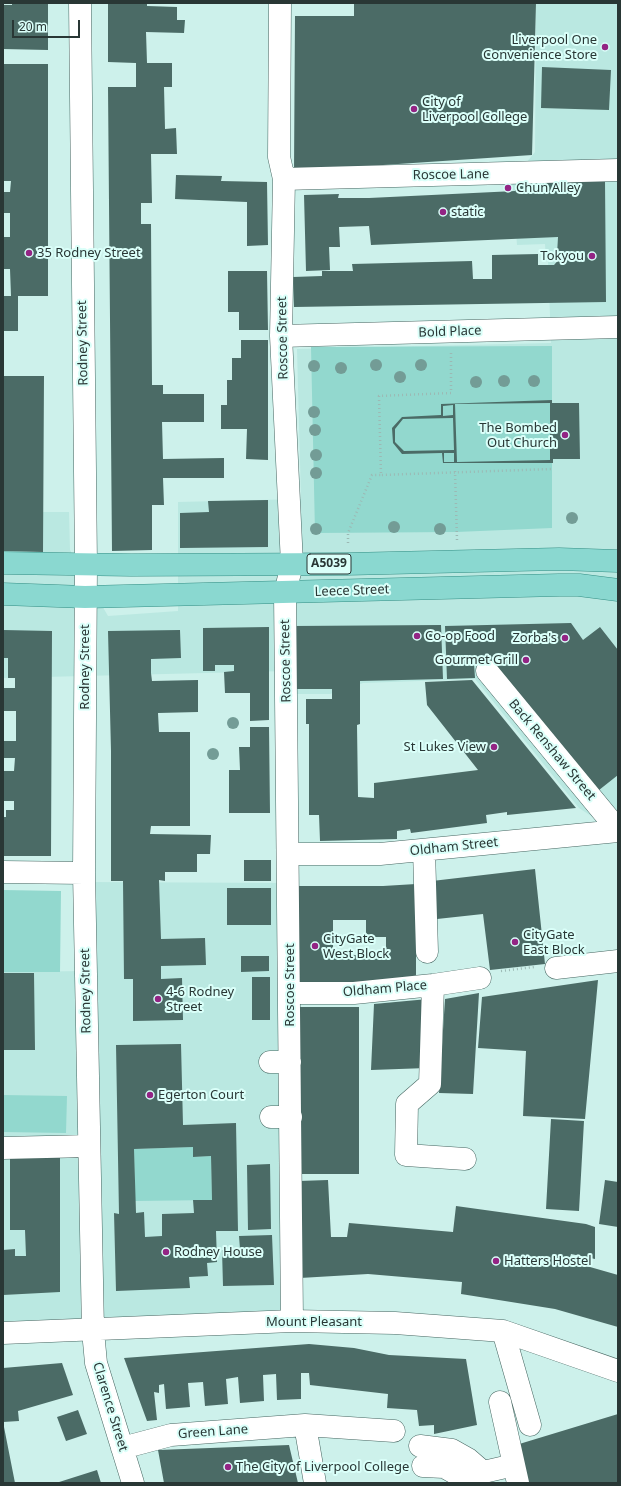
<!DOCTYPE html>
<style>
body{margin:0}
#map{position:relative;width:621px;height:1486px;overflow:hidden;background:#cdf1eb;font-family:"Noto Sans",sans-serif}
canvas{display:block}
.frame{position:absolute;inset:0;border:4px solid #293735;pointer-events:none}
.scale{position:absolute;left:12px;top:20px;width:68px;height:18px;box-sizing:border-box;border:2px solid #293735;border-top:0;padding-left:5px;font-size:12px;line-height:14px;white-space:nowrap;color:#293735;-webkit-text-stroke:3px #dafff9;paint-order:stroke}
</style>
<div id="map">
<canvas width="621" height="1486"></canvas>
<div class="frame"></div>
<div class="scale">20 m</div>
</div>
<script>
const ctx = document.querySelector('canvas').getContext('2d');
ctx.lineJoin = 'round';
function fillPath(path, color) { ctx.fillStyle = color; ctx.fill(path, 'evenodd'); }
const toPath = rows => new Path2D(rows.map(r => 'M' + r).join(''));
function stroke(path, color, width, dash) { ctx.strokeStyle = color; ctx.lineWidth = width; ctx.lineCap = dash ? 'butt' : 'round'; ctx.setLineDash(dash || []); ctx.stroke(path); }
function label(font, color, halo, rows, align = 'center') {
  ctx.font = font + ' "Noto Sans",sans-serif'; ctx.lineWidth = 4; ctx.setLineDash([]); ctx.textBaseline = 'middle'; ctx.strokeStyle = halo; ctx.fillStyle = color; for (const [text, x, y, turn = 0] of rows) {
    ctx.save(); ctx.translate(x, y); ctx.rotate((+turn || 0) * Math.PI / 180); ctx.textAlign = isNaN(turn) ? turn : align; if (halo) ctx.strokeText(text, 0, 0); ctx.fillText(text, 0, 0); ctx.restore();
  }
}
const built = toPath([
 [536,3,618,3,618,834,579,808,475,679,363,683,330,694,293,694,287,671,3,678,3,512,69,512,70,550,108,616,178,611,178,502,301,499,297,349,551,343,548,261,546,260,545,244,517,245,512,180,535,152],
 [84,882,289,883,292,1321,3,1333,3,972,86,971]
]);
const green = toPath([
 [552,346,552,528,456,532,315,533,311,347],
 [3,890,61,891,60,972,3,972],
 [3,1095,67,1096,66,1133,3,1132],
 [193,1147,193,1157,211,1156,212,1200,135,1201,134,1149]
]);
const building = toPath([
 [12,3,48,3,48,50,3,49,3,5,12,5],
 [108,3,147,3,147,6,177,7,177,20,185,20,184,33,146,32,147,63,172,63,172,87,164,87,165,129,176,128,177,154,151,154,152,203,141,203,141,224,151,224,152,385,163,385,163,394,204,394,204,422,162,422,163,459,224,458,224,478,163,478,164,505,152,505,152,550,112,551,108,87,136,87,136,63,108,62],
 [354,3,536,3,532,155,294,171,295,16,354,16],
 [3,64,48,64,48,296,18,296,18,331,3,331,3,296,11,296,10,269,3,269,3,237,10,237,10,213,3,213,3,192,10,192,11,181,3,181],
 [542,67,611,70,609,110,541,108],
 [176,175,222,176,221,181,267,182,268,245,247,246,247,202,175,199],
 [605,181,606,302,294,307,293,277,322,276,322,271,353,271,352,264,472,261,473,279,492,279,492,255,538,254,538,265,554,265,563,255,557,255,558,237,371,245,369,226,339,227,340,247,329,247,330,270,306,271,304,195,339,194,338,198,369,198,515,191,515,184],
 [228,271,267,271,268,330,239,330,239,312,228,312],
 [241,340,268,340,268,460,246,459,247,429,221,429,221,405,227,405,227,380,232,380,232,358,241,358],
 [3,376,44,376,43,552,3,551],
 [552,400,552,403,579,403,580,459,553,459,553,463,443,463,442,453,402,454,393,443,392,428,402,417,441,415,441,404],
 [550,403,550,460,457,462,455,404],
 [453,405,453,415,443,416,443,406],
 [453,418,454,450,404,451,395,442,395,429,403,419],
 [444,453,454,453,454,462,444,462],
 [268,500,268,547,180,548,180,513,209,512,208,501],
 [571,623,583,640,600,627,618,650,618,775,594,794,487,658,474,663,475,678,447,679,445,626],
 [441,625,443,679,360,681,360,724,357,725,358,797,374,798,374,783,478,770,427,705,425,682,472,680,576,808,507,815,507,812,486,815,487,823,411,833,410,829,397,831,397,839,320,841,319,815,309,815,309,724,306,724,306,699,332,699,332,689,292,689,293,626],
 [269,627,269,720,250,721,250,693,225,693,224,672,234,671,234,665,215,665,215,671,203,671,203,628],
 [3,630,52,631,51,856,3,856,3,817,6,817,6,810,14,810,14,801,3,801,3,771,14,771,15,758,3,758,3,741,16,741,16,711,3,711,3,688,15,688,15,678,8,678,8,658,3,658],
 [180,630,181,658,151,659,151,673,152,681,198,680,198,712,158,713,159,732,190,732,190,826,151,826,150,834,211,835,210,854,197,854,197,872,165,872,165,881,159,880,161,939,205,938,206,965,161,966,161,979,182,978,183,1020,133,1021,133,979,124,979,123,881,111,881,111,751,108,631],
 [250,727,269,727,270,813,229,813,229,770,240,770,239,747,250,747],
 [244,860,271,860,271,881,244,881],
 [535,869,545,964,490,970,483,914,437,919,432,881],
 [416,884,416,984,297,992,296,886,383,886],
 [333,920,366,920,366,937,386,937,386,955,333,955],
 [227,888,271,888,271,925,227,925],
 [241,956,269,956,269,971,241,972],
 [3,973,34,973,35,1050,3,1050],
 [252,977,270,977,270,1020,252,1020],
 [598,980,585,1119,523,1116,526,1051,478,1048,482,997],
 [479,993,473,1094,439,1093,445,999],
 [428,999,427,1068,371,1070,374,1004],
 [299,1007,359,1007,359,1174,300,1174],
 [181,1044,183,1125,236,1123,238,1231,216,1231,217,1262,207,1263,208,1276,189,1277,190,1288,116,1291,114,1213,119,1214,116,1045],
 [193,1147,193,1157,211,1156,212,1200,193,1200,194,1213,162,1214,162,1236,145,1237,144,1212,136,1213,134,1149],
 [551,1119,584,1121,579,1211,546,1209],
 [10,1154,60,1154,60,1292,3,1295,3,1250,15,1249,15,1256,26,1256,25,1230,10,1230],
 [270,1164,271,1229,248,1230,247,1165],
 [328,1180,331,1237,347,1237,349,1223,453,1232,456,1206,586,1224,595,1227,595,1259,571,1254,569,1261,618,1275,618,1327,555,1309,461,1294,462,1282,368,1274,300,1278,299,1181],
 [605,1180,618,1182,618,1227,599,1224],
 [272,1235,274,1285,223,1286,222,1250,240,1249,239,1236],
 [309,1344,354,1348,389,1355,466,1359,477,1425,434,1434,434,1425,419,1426,417,1410,387,1408,388,1394,310,1385,309,1373,301,1373,301,1399,277,1400,276,1374,263,1375,264,1401,240,1403,238,1377,226,1379,228,1404,205,1406,203,1382,188,1383,190,1407,166,1409,164,1384,159,1385,159,1393,154,1392,157,1420,147,1421,124,1358],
 [62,1363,73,1395,18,1411,19,1421,3,1422,3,1368],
 [78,1410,87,1434,66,1441,57,1417],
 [618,1414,618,1483,528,1483,516,1445],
 [3,1427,4,1427,15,1483,3,1483],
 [289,1445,298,1483,164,1483,158,1450],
 [97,1470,101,1483,56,1483]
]);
const path = toPath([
 [451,353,451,393,379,396,381,475,551,469],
 [455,471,457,540],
 [348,543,348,533,372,475,381,475],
 [501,971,534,967]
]);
const minor = toPath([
 [80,3,86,565,84,873,93,1331,96,1363,133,1483],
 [280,3,279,157,284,179,281,336,292,564,285,593,292,1321],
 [284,179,618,170],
 [281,336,618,327],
 [487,671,618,830],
 [424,850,427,952],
 [289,854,380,854,618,831],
 [3,872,84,873],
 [556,968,618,961],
 [433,985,430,1084,407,1104,406,1155,465,1159],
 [290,993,354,993,433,985,480,978],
 [270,1062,290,1062],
 [271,1117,291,1117],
 [3,1148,89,1146],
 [503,1331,530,1425],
 [3,1333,292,1321,395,1323,503,1331,618,1371],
 [500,1402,518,1483],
 [305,1425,394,1431],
 [420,1446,452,1450,468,1459,483,1472],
 [122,1448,171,1435,305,1425,315,1483],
 [423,1466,444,1467,462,1477,514,1465]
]);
const major = toPath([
 [3,563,131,565,347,564,559,559,617,561],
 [3,594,85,597,559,585,579,585,618,590]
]);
const trees = [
 [376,365],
 [421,365],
 [314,366],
 [341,368],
 [400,377],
 [504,381],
 [534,381],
 [476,382],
 [314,412],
 [315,430],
 [316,455],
 [316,473],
 [572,518],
 [394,527],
 [316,529],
 [440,529],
 [233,723],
 [213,754]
];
const markers = [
 [605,47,4,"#932484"],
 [414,109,4,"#932484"],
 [508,188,4,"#932484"],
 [443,212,4,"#932484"],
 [29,253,4,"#932484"],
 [592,256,4,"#932484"],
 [565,435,4,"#932484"],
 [417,636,4,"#932484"],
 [565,638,4,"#932484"],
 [526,660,4,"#932484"],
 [494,747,4,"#932484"],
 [515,942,4,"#932484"],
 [315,946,4,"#932484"],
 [158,999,4,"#932484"],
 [150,1095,4,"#932484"],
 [166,1252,4,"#932484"],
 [496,1261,4,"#932484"],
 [228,1467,4,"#932484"]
];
const shields = [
 [329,564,44]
];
const shieldNames = [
 ["A5039",329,564]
];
const poiNames = [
 ["Liverpool One",597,40,"right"],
 ["Convenience Store",597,55,"right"],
 ["City of",422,102],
 ["Liverpool College",422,117],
 ["Chun Alley",516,188],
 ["static",451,212],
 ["35 Rodney Street",37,253],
 ["Tokyou",584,256,"right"],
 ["The Bombed",557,428,"right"],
 ["Out Church",557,443,"right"],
 ["Co-op Food",425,636],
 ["Zorba's",557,638,"right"],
 ["Gourmet Grill",518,660,"right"],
 ["St Lukes View",486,747,"right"],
 ["CityGate",523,935],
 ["East Block",523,950],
 ["CityGate",323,939],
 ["West Block",323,954],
 ["4-6 Rodney",166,992],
 ["Street",166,1007],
 ["Egerton Court",158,1095],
 ["Rodney House",174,1252],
 ["Hatters Hostel",504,1261],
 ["The City of Liverpool College",236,1467]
];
const streetNames = [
 ["Roscoe Lane",451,175,-1],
 ["Bold Place",450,332,-2],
 ["Roscoe Street",283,338,-91],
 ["Rodney Street",83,343,-91],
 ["Leece Street",352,591,-2],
 ["Roscoe Street",286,661,-91],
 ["Rodney Street",85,667,-90],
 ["Back Renshaw Street",552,750,50],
 ["Oldham Street",454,847,-6],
 ["Roscoe Street",290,985,-90],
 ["Oldham Place",385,989,-5],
 ["Rodney Street",86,991,-91],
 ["Mount Pleasant",314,1322],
 ["Clarence Street",110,1407,73],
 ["Green Lane",213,1432,-4]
];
fillPath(built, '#bae8e1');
fillPath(green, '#92d8ce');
fillPath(building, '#4b6b66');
stroke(minor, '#466661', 23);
stroke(major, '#358f85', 23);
stroke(path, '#9cb9b4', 2.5, [1, 3]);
stroke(minor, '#fff', 22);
stroke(major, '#8ad8d0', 22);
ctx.fillStyle = '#739c96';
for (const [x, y] of trees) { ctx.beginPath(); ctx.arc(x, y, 6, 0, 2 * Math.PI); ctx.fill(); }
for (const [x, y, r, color] of markers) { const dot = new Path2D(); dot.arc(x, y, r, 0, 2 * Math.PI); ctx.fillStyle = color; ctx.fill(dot); stroke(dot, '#dafff9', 1.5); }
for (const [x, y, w] of shields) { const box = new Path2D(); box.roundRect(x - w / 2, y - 10, w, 20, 3); ctx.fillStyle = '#dafff9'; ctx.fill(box); stroke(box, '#293735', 1); }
label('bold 12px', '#293735', null, shieldNames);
label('13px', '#293735', '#dafff9', poiNames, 'left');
label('13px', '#293735', '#dafff9', streetNames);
</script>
